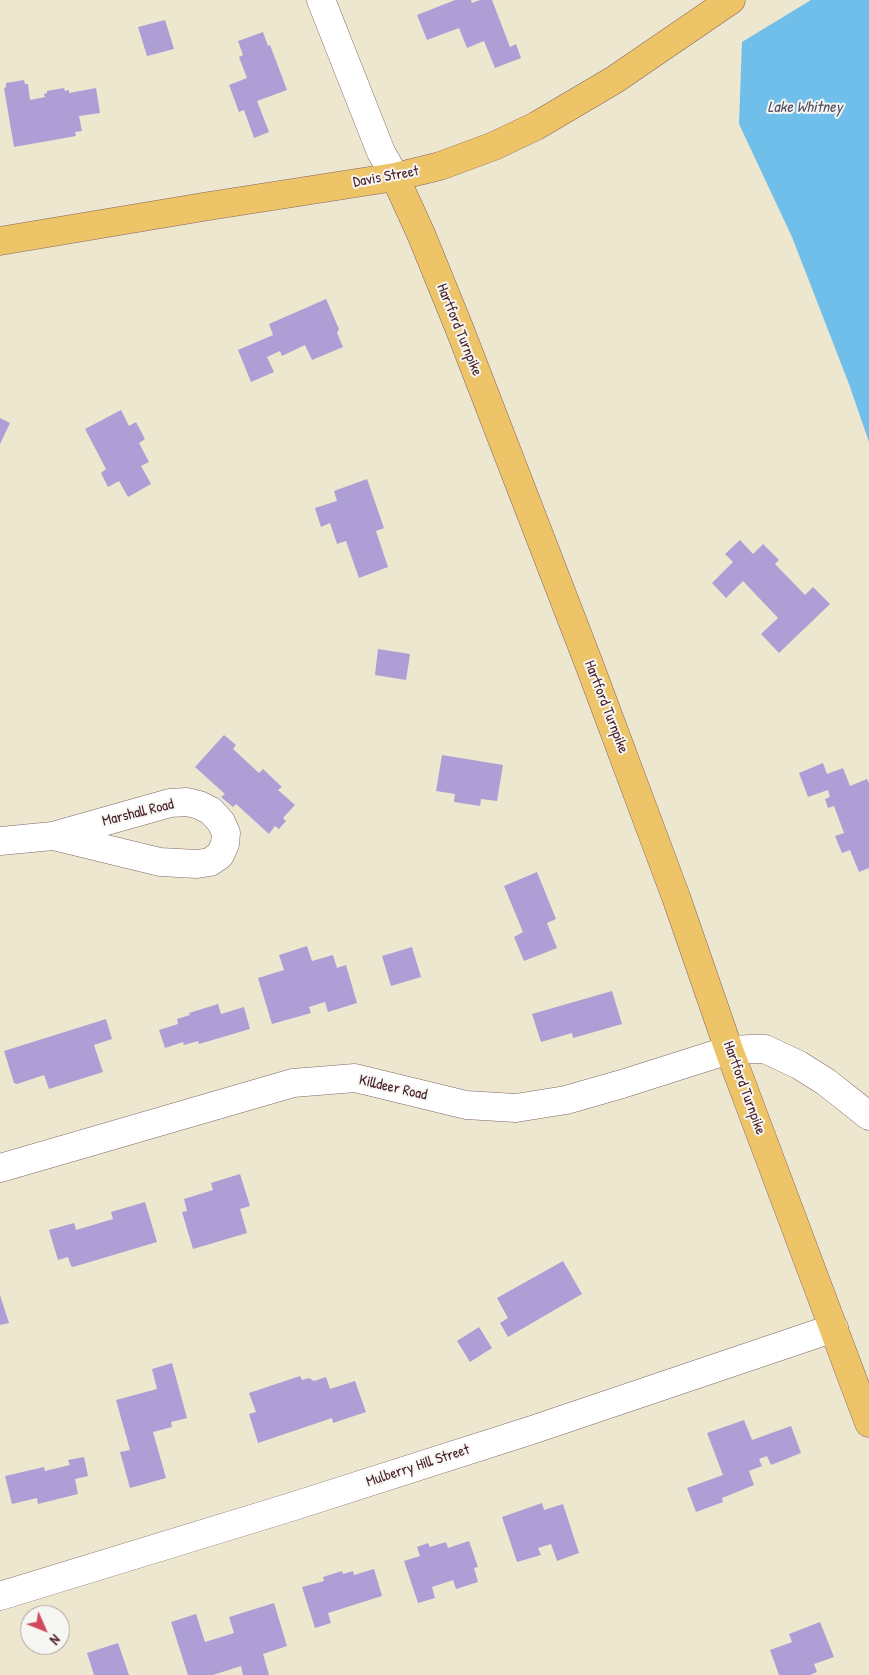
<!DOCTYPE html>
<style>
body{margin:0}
#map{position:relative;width:869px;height:1675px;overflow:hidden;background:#ede7cf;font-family:"Patrick Hand",sans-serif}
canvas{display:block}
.north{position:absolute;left:20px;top:1605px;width:50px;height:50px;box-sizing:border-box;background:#f6f6f2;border:1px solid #b1a0a2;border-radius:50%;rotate:134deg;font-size:14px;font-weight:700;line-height:20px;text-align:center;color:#4a1f2b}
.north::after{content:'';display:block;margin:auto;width:18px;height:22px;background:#d1495b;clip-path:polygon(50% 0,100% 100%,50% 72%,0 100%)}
</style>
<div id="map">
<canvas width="869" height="1675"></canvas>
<div class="north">N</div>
</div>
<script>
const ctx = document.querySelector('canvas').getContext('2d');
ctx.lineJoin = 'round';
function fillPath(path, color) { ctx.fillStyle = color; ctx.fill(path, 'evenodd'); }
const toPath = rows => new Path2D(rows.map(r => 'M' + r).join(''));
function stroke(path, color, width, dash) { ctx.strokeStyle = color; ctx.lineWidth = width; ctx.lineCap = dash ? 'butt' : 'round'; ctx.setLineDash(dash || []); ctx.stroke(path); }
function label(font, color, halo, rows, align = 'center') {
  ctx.font = font + ' "Patrick Hand",sans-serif'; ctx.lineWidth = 4; ctx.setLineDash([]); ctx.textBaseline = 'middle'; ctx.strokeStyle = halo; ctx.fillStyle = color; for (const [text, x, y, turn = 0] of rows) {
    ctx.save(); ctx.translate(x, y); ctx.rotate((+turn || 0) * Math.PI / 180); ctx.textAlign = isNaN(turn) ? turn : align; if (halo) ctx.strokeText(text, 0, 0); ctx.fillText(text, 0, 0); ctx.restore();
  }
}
const water = toPath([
 [811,0,869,0,869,442,849,384,792,237,739,124,742,42]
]);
const building = toPath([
 [455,0,471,0,472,3,480,0,492,0,510,47,516,44,521,58,495,68,484,41,467,48,459,28,427,40,417,15],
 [165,20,174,49,147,56,138,27],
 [263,32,268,46,270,45,287,90,257,101,269,132,254,138,244,110,239,112,229,85,247,78,239,57,243,55,238,41],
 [24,80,25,84,28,84,30,100,45,97,44,94,47,93,47,91,64,88,65,91,69,90,69,93,96,88,100,113,79,116,82,131,75,132,76,136,14,147,4,88,6,87,6,83],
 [326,299,339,329,337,333,343,347,312,360,305,345,282,356,280,351,267,357,274,372,251,382,238,350,273,335,269,324],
 [121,410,129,426,136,422,145,439,139,443,149,462,141,466,151,484,128,497,119,481,108,487,101,473,106,469,85,429],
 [0,418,10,423,0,444],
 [367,479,384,528,376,531,388,567,359,578,346,541,337,544,330,523,321,527,315,508,337,501,334,491],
 [740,540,753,554,763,544,779,560,775,564,805,595,813,587,830,604,779,653,761,634,778,618,743,581,726,598,712,583,733,562,725,554],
 [378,649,410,654,406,680,375,675],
 [224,735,236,745,233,749,259,773,263,769,282,787,278,790,295,805,283,818,286,821,279,829,275,826,269,834,236,804,233,807,221,797,225,794,195,767],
 [442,755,503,765,497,801,481,799,480,806,454,802,455,794,436,791],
 [823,763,827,774,843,768,850,786,867,779,869,783,869,868,859,872,850,850,842,853,835,836,844,833,834,806,828,808,825,799,830,797,828,790,808,797,799,773],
 [537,872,556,919,547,923,557,948,524,961,514,937,523,932,504,886],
 [307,946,312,961,333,955,337,968,346,965,357,1003,328,1012,325,1002,309,1007,311,1013,272,1024,258,978,284,970,279,955],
 [412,947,421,977,391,986,382,956],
 [612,991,622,1024,573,1038,572,1033,541,1042,532,1014],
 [218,1004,221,1014,244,1007,250,1029,199,1044,198,1041,184,1045,183,1042,165,1048,159,1030,178,1024,177,1019,190,1015,189,1013],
 [106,1019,112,1039,94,1045,103,1072,49,1089,44,1075,17,1084,14,1083,4,1051],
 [240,1174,250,1206,240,1209,247,1233,193,1249,182,1212,187,1211,184,1199,213,1190,211,1183],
 [145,1202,157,1242,73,1267,71,1266,68,1257,58,1260,49,1230,74,1223,76,1230,113,1219,111,1212],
 [563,1261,582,1294,508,1337,500,1323,508,1318,497,1298],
 [0,1295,9,1323,0,1325],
 [479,1327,492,1348,470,1362,457,1341],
 [172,1363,187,1418,171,1422,172,1427,153,1432,166,1478,130,1488,120,1452,130,1450,116,1400,157,1389,152,1369],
 [300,1376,302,1380,309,1378,314,1381,326,1377,330,1389,355,1381,366,1412,333,1423,332,1418,258,1443,249,1414,256,1412,249,1393],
 [744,1420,752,1440,791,1426,801,1453,771,1465,767,1456,759,1459,762,1466,749,1471,754,1485,722,1498,723,1502,696,1512,687,1488,723,1475,707,1433],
 [84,1457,88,1476,75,1479,78,1494,38,1504,37,1498,12,1504,5,1476,44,1467,45,1471,70,1465,68,1460],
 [542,1503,544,1510,563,1504,579,1553,557,1561,551,1544,538,1548,541,1555,517,1562,502,1517],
 [469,1541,478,1567,474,1568,478,1582,456,1589,453,1580,432,1587,435,1598,418,1603,404,1561,420,1556,417,1547,428,1543,430,1547,446,1542,448,1548],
 [374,1569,382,1596,328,1613,331,1623,315,1628,302,1587,324,1581,323,1577,342,1571,343,1574,353,1571,354,1575],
 [274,1603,287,1646,263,1654,269,1675,243,1675,241,1666,213,1675,188,1675,171,1622,196,1614,205,1642,234,1633,229,1617],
 [820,1622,834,1657,814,1664,817,1672,810,1675,779,1675,770,1650,792,1642,789,1634],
 [118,1643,129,1675,94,1675,87,1653]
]);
const minor = toPath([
 [321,0,381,152,395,177],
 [0,841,53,836,170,803,187,802,199,805,211,811,221,822,226,833,225,844,220,855,210,862,197,864,160,862,53,836],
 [0,1168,293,1083,355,1078,466,1105,516,1108,566,1100,622,1084,729,1050,752,1049,765,1049,799,1065,826,1082,869,1116],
 [0,1596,291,1507,532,1430,834,1328]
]);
const major = toPath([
 [395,177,421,234,460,330,589,664,676,897,729,1050,869,1423],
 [0,241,209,206,395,177,440,166,494,146,536,126,614,80,731,0]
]);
const streetNames = [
 ["Davis Street",386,177,-10],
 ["Hartford Turnpike",459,330,68],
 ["Hartford Turnpike",606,707,69],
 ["Marshall Road",138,813,-14],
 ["Killdeer Road",393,1088,13],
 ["Hartford Turnpike",744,1088,70],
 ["Mulberry Hill Street",418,1466,-18]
];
const waterNames = [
 ["Lake Whitney",805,108]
];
fillPath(water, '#70beea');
fillPath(building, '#ad9fd5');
stroke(minor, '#836564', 29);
stroke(major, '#836564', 29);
stroke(minor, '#fff', 28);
stroke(major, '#eec469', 28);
label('15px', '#4a1f2b', '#f6f6f2', streetNames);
label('italic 16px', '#554f64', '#f6f6f2', waterNames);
</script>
